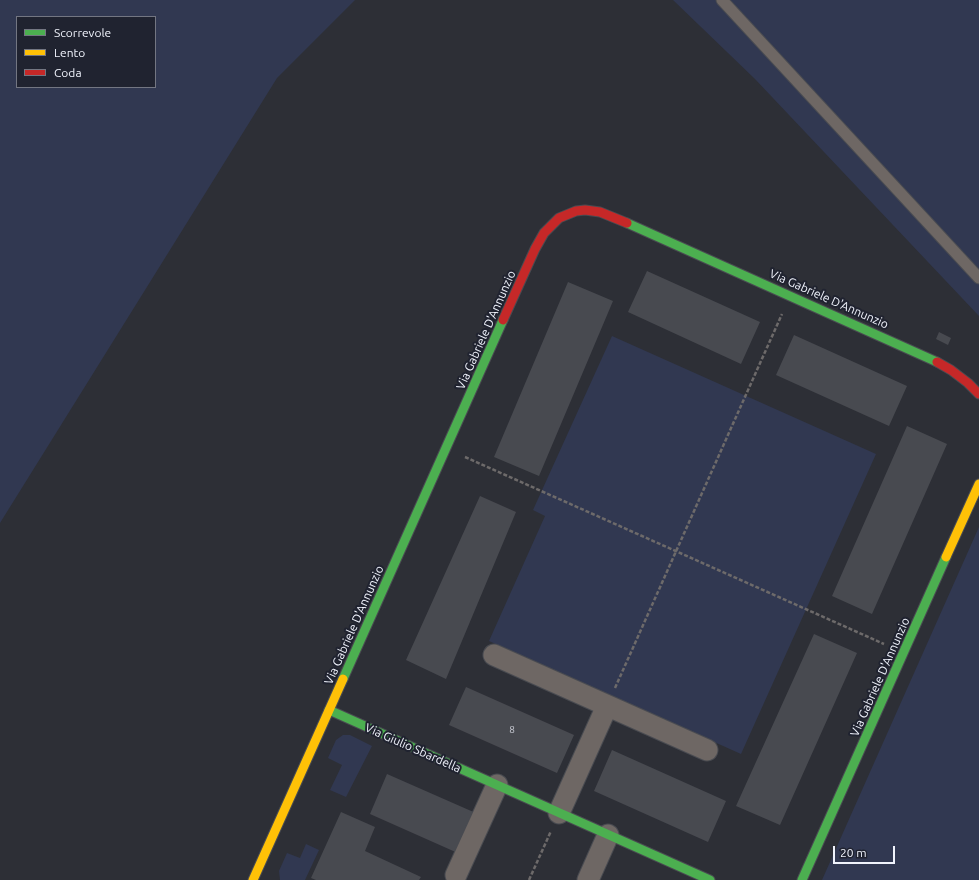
<!DOCTYPE html>
<style>
body{margin:0}
#map{position:relative;width:979px;height:880px;overflow:hidden;background:#2d2f36;font-family:Ubuntu,sans-serif}
canvas{display:block}
.legend{position:absolute;left:16px;top:16px;width:140px;height:72px;box-sizing:border-box;background:#202330;border:1px solid #737682;margin:0;padding:5px 7px;list-style:none;font-size:12px;color:#f0f3fc}
.legend li{display:flex;align-items:center;gap:8px;height:20px}
.legend b{width:20px;border:1px solid #737682}
.scale{position:absolute;left:833px;top:846px;width:62px;height:18px;box-sizing:border-box;border:2px solid #f0f3fc;border-top:0;padding-left:5px;font-size:12px;line-height:14px;white-space:nowrap;color:#f0f3fc;-webkit-text-stroke:3px #202330;paint-order:stroke}
</style>
<div id="map">
<canvas width="979" height="880"></canvas>
<ul class="legend">
<li><b style="height:5px;background:#4caf50"></b>Scorrevole</li>
<li><b style="height:5px;background:#ffc107"></b>Lento</li>
<li><b style="height:5px;background:#c62828"></b>Coda</li>
</ul>
<div class="scale">20 m</div>
</div>
<script>
const ctx = document.querySelector('canvas').getContext('2d');
ctx.lineJoin = 'round';
function fillPath(path, color) { ctx.fillStyle = color; ctx.fill(path, 'evenodd'); }
const toPath = rows => new Path2D(rows.map(r => 'M' + r).join(''));
function stroke(path, color, width, dash) { ctx.strokeStyle = color; ctx.lineWidth = width; ctx.lineCap = dash ? 'butt' : 'round'; ctx.setLineDash(dash || []); ctx.stroke(path); }
function label(font, color, halo, rows, align = 'center') {
  ctx.font = font + ' Ubuntu,sans-serif'; ctx.lineWidth = 4; ctx.setLineDash([]); ctx.textBaseline = 'middle'; ctx.strokeStyle = halo; ctx.fillStyle = color; for (const [text, x, y, turn = 0] of rows) {
    ctx.save(); ctx.translate(x, y); ctx.rotate((+turn || 0) * Math.PI / 180); ctx.textAlign = isNaN(turn) ? turn : align; if (halo) ctx.strokeText(text, 0, 0); ctx.fillText(text, 0, 0); ctx.restore();
  }
}
const green = toPath([
 [0,0,355,0,277,78,0,523],
 [17,17,155,17,155,87,17,87],
 [673,0,979,0,979,316,755,79],
 [612,336,876,454,741,754,489,641,545,516,533,510],
 [979,527,979,880,822,880],
 [343,735,350,735,372,746,346,797,330,790,342,765,328,758,336,740],
 [306,844,319,850,305,880,280,880,279,871,287,853,300,858]
]);
const building = toPath([
 [647,271,760,322,741,364,628,312],
 [568,282,613,301,539,476,494,457],
 [939,332,951,338,948,345,936,339],
 [794,335,907,386,889,426,776,375],
 [907,426,947,444,872,614,832,596],
 [480,496,516,512,446,679,406,660],
 [814,634,857,653,780,825,736,806],
 [466,687,574,735,557,773,449,725],
 [612,750,726,801,708,842,594,791],
 [387,774,478,814,460,854,370,814],
 [341,812,375,827,365,851,421,877,419,880,316,880,311,878]
]);
const path = toPath([
 [465,457,884,644],
 [615,688,782,314],
 [529,880,551,831]
]);
const lane = toPath([
 [722,0,979,278]
]);
const street = toPath([
 [494,655,707,750],
 [559,813,607,706],
 [456,875,497,785],
 [588,880,608,835]
]);
const fast = toPath([
 [627,223,937,362],
 [343,679,503,320],
 [329,710,710,880],
 [802,880,946,557]
]);
const slow = toPath([
 [946,557,979,484],
 [253,880,343,679]
]);
const jam = toPath([
 [503,320,535,249,544,233,559,218,576,211,585,210,600,212,627,223],
 [937,362,951,370,968,383,979,394]
]);
const numberNames = [
 ["8",512,730]
];
const streetNames = [
 ["Via Gabriele D'Annunzio",829,299,24],
 ["Via Gabriele D'Annunzio",486,330,-66],
 ["Via Gabriele D'Annunzio",354,625,-66],
 ["Via Gabriele D'Annunzio",880,677,-66],
 ["Via Giulio Sbardella",413,748,24]
];
fillPath(green, '#313851');
fillPath(building, '#484a50');
stroke(lane, '#494b51', 13);
stroke(street, '#494b51', 23);
stroke(fast, '#494b51', 11);
stroke(slow, '#494b51', 11);
stroke(jam, '#494b51', 11);
stroke(path, '#6d6a6a', 2.5, [4, 2]);
stroke(lane, '#6e6764', 11);
stroke(street, '#6e6764', 21);
stroke(fast, '#4caf50', 9);
stroke(slow, '#ffc107', 9);
stroke(jam, '#c62828', 9);
label('10px', '#c6c9d1', null, numberNames);
label('12px', '#f0f3fc', '#202330', streetNames);
</script>
